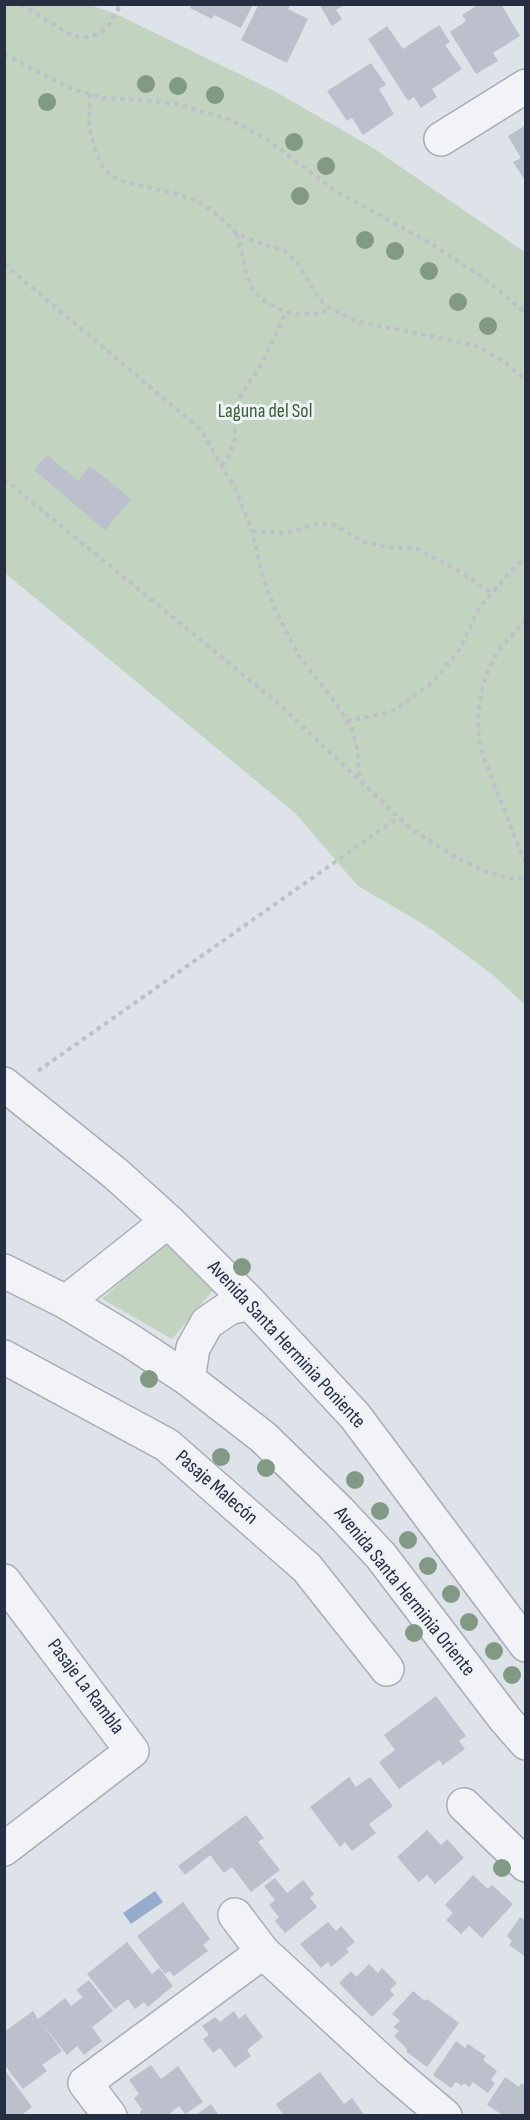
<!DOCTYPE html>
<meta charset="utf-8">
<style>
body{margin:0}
#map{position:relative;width:530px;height:2120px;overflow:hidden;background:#dee2e9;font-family:"Sofia Sans Condensed",sans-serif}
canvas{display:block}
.frame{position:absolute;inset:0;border:6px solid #262e41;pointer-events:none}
</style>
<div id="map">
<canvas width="530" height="2120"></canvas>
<div class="frame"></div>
</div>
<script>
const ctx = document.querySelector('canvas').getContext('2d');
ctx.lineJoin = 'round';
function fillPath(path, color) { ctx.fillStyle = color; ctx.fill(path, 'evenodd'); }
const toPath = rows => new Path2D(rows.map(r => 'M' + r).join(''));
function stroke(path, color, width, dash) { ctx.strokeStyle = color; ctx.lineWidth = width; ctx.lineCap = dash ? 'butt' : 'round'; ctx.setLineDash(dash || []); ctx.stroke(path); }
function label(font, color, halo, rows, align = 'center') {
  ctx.font = font + ' "Sofia Sans Condensed",sans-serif'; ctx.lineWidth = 6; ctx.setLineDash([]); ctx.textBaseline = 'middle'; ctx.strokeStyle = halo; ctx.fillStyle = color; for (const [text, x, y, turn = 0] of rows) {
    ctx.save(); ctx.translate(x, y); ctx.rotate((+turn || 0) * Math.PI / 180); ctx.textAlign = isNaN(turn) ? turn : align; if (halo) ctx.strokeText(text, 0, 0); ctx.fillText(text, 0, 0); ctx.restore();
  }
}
const green = toPath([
 [5,5,90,5,116,14,276,92,373,148,525,252,525,1005,492,974,428,927,358,886,295,813,5,573],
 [167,1240,216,1287,172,1339,102,1299]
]);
const water = toPath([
 [155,1891,163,1902,131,1924,123,1913]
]);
const building = toPath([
 [192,4,253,4,241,28,214,15,212,19,190,8],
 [259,4,290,4,288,9,308,19,287,63,241,40],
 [319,4,346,4,336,10,342,19,332,26],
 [479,4,501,4,520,36,493,53,498,61,476,74,450,32,466,21,462,15],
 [439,25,450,42,445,45,462,69,432,89,437,97,421,108,414,97,408,101,368,39,387,26,403,49],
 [371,63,386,85,379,89,394,114,363,135,352,118,347,121,327,91],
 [526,125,526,182,513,162,521,158,508,136],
 [47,455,78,481,90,466,131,499,105,530,34,470],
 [436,1696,466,1736,459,1741,465,1749,443,1765,439,1760,399,1789,379,1762,395,1750,384,1735],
 [349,1777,356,1787,370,1777,393,1806,369,1824,376,1833,352,1851,345,1842,340,1847,310,1807],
 [246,1815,264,1838,258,1842,280,1870,251,1892,232,1867,224,1873,210,1855,185,1875,178,1866],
 [427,1830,441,1845,447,1839,464,1858,435,1884,427,1875,419,1882,397,1857],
 [473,1875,488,1889,492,1885,513,1904,482,1938,469,1926,461,1934,446,1920,453,1913,445,1905],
 [275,1878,287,1893,303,1880,314,1894,310,1898,317,1907,285,1933,275,1921,279,1917,269,1905,275,1900,264,1886],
 [183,1902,210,1939,203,1945,208,1951,174,1976,169,1971,165,1974,137,1936],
 [520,1917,526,1921,526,1957,509,1945,512,1941,507,1936],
 [328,1922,336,1931,341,1926,355,1942,346,1949,349,1952,331,1967,328,1962,321,1968,300,1944],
 [127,1942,152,1974,159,1968,173,1986,148,2007,144,2002,135,2009,128,1999,115,2009,87,1974],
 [369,1964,378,1973,382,1968,397,1983,390,1990,394,1995,372,2017,339,1983,351,1971,356,1977],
 [89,1980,113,2011,92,2027,102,2041,84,2055,77,2046,67,2055,41,2022,62,2051,42,2065,47,2071,23,2089,4,2064,4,2032,33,2011,38,2019,65,1998,71,2006,83,1997,76,1990],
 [413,1991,425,2001,427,1999,459,2023,427,2067,407,2052,407,2049,394,2036,399,2031,393,2027,400,2021,392,2014],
 [234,2011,239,2019,245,2014,263,2037,247,2050,251,2056,235,2068,220,2048,213,2053,203,2039,209,2035,202,2026,215,2017,220,2022],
 [456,2041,465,2048,468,2044,486,2056,483,2060,497,2071,491,2080,495,2083,488,2093,473,2082,469,2087,464,2083,462,2086,456,2082,451,2088,433,2075],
 [151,2065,161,2079,178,2066,203,2102,185,2114,179,2106,167,2116,142,2116,140,2112,142,2110,134,2098,139,2094,129,2080],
 [4,2069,32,2107,20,2116,4,2116],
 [320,2072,344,2104,352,2098,365,2116,284,2116,276,2104],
 [505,2077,519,2087,521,2083,526,2086,526,2116,504,2116,487,2105],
 [211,2104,219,2116,195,2116]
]);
const path = toPath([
 [21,4,67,33,79,37,90,37,100,33,109,25,121,4],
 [4,54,67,87,102,98,142,100,177,104,231,120,265,138,334,190,430,243,482,277,526,313],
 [90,94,89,127,95,149,104,170,118,180,177,194,200,202,220,217,237,234,254,241,285,251,298,263,319,299,330,308,356,321,460,342,481,348,503,361,526,380],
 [237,234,247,276,253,290,265,301,286,312,300,314,314,314,330,309],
 [4,264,200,429,236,490,252,531,262,574,275,610,298,655,335,702,352,729,357,748,360,780],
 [222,466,231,452,235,438,235,407,241,395,263,362,286,312],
 [4,479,280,705,410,828,453,856,489,873,510,878,526,879],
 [252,531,287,533,320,523,335,525,361,541,381,546,418,549,464,574,492,593],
 [526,620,498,651,487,673,481,694,478,717,479,741,485,761,526,865],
 [347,721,391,712,432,683,460,649,479,608,513,569,526,558],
 [38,1071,399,817]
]);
const minor = toPath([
 [441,139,526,86],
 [4,1084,116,1174,168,1221,250,1303,355,1416,526,1645],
 [4,1271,66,1302,129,1340,188,1379,263,1437,339,1511,381,1556,505,1719,526,1743],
 [66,1302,168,1221],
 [4,1357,167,1445,307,1568,387,1669],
 [188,1379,193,1348,207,1323,229,1308,250,1303],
 [4,1581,132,1751,4,1849],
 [464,1805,526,1865],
 [235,1915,263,1952,392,2071,445,2116],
 [110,2116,85,2083,263,1952]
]);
const trees = [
 [146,84],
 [178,86],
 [215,95],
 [47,102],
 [294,142],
 [326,166],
 [300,196],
 [365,240],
 [395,251],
 [429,271],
 [458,302],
 [488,326],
 [242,1267],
 [149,1379],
 [221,1457],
 [266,1468],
 [355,1480],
 [380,1511],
 [408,1540],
 [428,1566],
 [451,1594],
 [469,1622],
 [414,1633],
 [494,1651],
 [512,1675],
 [502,1868]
];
const parkNames = [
 ["Laguna del Sol",265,412]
];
const streetNames = [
 ["Avenida Santa Herminia Poniente",286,1345,47],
 ["Pasaje Malecón",216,1488,41],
 ["Avenida Santa Herminia Oriente",404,1592,51],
 ["Pasaje La Rambla",85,1687,53]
];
fillPath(green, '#c2d4bf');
fillPath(water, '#96accc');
fillPath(building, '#bbc0cc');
stroke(minor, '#a7acb7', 36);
stroke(path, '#bcc0c8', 4, [4.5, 4.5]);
stroke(minor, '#f1f3f7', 33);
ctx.fillStyle = '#829984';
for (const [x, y] of trees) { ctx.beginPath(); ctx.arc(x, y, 9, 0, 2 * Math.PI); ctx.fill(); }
label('20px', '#375e32', '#eef1f6', parkNames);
label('20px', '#262e41', '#eef1f6', streetNames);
</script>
